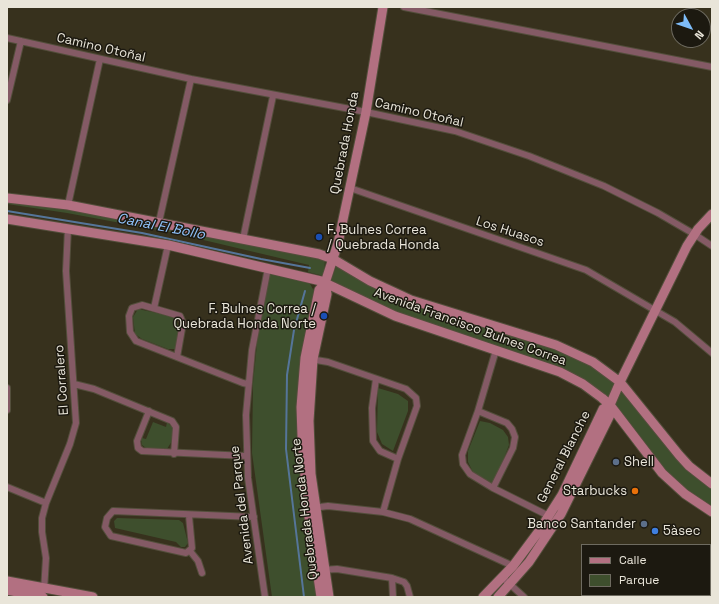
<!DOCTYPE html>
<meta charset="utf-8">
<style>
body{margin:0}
#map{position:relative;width:719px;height:604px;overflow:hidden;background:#37311d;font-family:"Space Grotesk",sans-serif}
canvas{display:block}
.frame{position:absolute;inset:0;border:8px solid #e9e5d9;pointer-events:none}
.legend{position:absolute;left:581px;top:544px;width:130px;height:52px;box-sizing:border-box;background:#1c1910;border:1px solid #6e6b60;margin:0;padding:5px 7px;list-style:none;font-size:12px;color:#e9e5d9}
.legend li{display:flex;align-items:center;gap:8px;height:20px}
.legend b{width:20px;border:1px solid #6e6b60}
.north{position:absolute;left:671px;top:8px;width:40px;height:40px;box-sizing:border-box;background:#1c1910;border:1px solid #6e6b60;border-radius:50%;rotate:130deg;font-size:11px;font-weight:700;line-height:16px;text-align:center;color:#e9e5d9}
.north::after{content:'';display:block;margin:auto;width:14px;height:18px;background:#7ebdf9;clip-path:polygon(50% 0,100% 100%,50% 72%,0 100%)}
</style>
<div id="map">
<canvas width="719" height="604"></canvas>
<div class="frame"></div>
<ul class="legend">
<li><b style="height:5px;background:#b27081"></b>Calle</li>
<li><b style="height:11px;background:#3e4f2d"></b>Parque</li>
</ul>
<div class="north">N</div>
</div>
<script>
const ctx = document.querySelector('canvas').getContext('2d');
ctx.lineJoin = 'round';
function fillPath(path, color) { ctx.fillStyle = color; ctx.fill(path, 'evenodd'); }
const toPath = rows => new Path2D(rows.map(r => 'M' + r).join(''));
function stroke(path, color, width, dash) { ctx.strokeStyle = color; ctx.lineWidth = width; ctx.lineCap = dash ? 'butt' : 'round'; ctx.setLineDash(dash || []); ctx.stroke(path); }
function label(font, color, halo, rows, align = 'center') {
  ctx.font = font + ' "Space Grotesk",sans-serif'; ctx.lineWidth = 3; ctx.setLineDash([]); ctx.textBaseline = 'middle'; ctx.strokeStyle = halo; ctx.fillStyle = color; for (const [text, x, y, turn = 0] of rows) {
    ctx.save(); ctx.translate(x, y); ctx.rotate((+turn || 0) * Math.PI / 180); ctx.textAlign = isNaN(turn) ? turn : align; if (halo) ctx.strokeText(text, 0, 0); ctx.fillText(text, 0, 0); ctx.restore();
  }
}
const green = toPath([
 [7,199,68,206,325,259,324,276,308,272,309,265,174,233,67,213,7,204],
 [337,264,398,298,437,313,513,334,570,353,598,368,616,384,640,411,689,471,712,489,712,508,682,487,666,472,602,392,414,320,385,307,331,280],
 [270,273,309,282,314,291,303,347,298,389,297,451,318,597,272,597,252,453,253,383,258,334],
 [138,309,171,316,176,319,179,328,175,349,168,349,142,339,135,334,133,317],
 [378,388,398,394,408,401,408,411,393,451,382,444,377,432],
 [480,421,490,423,503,430,508,437,509,445,494,484,473,472,468,462,468,451],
 [153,422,166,427,167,422,172,427,172,441,167,449,146,448,142,445,141,439,142,438,146,439],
 [117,518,179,520,183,523,188,543,185,547,181,547,176,542,115,528,114,521]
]);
const stream = toPath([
 [7,211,142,233,261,259,310,268],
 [304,597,286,449,287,375,294,330,305,291]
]);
const street = toPath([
 [404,7,712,67],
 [7,38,191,79,366,112,455,131,529,156,604,186,658,213,694,234,712,246],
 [7,100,21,41],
 [350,188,586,270,675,322,712,353],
 [68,205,100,59],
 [159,222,191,79],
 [243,239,273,96],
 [154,308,168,245],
 [496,350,478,411,462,455,463,464,470,474,493,488,549,516],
 [177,357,183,323,180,316,142,305,132,308,129,316,130,332,136,341,243,383,248,384],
 [310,359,328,362,406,389,416,398,417,406,398,459,383,512],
 [376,379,372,408,373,441,380,451,398,459],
 [74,384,94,389,172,421,176,427,174,454],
 [7,388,7,410],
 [149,411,137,441,138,448,142,451,246,456],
 [478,411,507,423,512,429,515,437,513,448,493,488],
 [7,487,46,503],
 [312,508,328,506,383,512,410,519,513,566],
 [189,516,192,548,186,553,111,536,105,527,107,518,113,511,254,517],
 [190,551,198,561,202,573],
 [322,570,337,569,392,578,404,582,407,586,410,597],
 [392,578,393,597],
 [503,578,524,597],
 [44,591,46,558,42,532,42,518,46,503,70,444,76,423,66,271,68,228],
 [265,597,248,478,246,415,252,350,268,268]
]);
const secondary = toPath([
 [7,198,68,205,319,254,333,259,370,281,411,300,556,345,593,362,620,382,679,455,689,466,712,484],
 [7,219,168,245,321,281,395,316,560,372,583,384,602,398,610,405,662,473,685,494,712,512],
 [325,283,327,294,313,359,309,421,311,474,329,597],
 [710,580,712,577],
 [7,581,93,597],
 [7,590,43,597],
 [321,597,307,504,302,436,301,407,305,358,319,290,325,283,338,243,366,112,383,7],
 [483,597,513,566,539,531,562,495,603,409,610,405],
 [498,597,529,562,561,514,610,415,610,405,620,382,687,246,698,229,712,214],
 [699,597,700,595],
 [709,597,712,592]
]);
const markers = [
 [319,237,4,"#1a4fb4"],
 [324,316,4,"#1a4fb4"],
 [616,462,4,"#5c6f8a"],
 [635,491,4,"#e8710a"],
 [644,524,4,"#5c6f8a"],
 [655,531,4,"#3f7fe0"]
];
const streetNames = [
 ["Camino Otoñal",101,48,13],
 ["Camino Otoñal",419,113,13],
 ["Quebrada Honda",345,143,-79],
 ["Los Huasos",510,232,18],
 ["Avenida Francisco Bulnes Correa",470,327,20],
 ["El Corralero",62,380,-94],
 ["General Blanche",564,457,-63],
 ["Avenida del Parque",242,505,-97],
 ["Quebrada Honda Norte",305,509,-97]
];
const poiNames = [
 ["F. Bulnes Correa",327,230],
 ["/ Quebrada Honda",327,245],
 ["F. Bulnes Correa /",316,309,"right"],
 ["Quebrada Honda Norte",316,324,"right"],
 ["Shell",624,462],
 ["Starbucks",627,491,"right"],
 ["Banco Santander",636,524,"right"],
 ["5àsec",663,531]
];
const waterNames = [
 ["Canal El Bollo",161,227,11]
];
fillPath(green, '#3e4f2d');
stroke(stream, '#557599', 2);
stroke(street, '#534e3b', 8);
stroke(secondary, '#534e3b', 11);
stroke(street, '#845a65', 6);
stroke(secondary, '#b27081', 9);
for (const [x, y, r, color] of markers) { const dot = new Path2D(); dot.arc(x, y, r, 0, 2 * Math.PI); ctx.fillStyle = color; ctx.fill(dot); stroke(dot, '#1c1910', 1.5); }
label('13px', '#e9e5d9', '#1c1910', streetNames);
label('13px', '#e9e5d9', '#1c1910', poiNames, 'left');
label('italic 14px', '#90c3fc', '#1c1910', waterNames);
</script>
